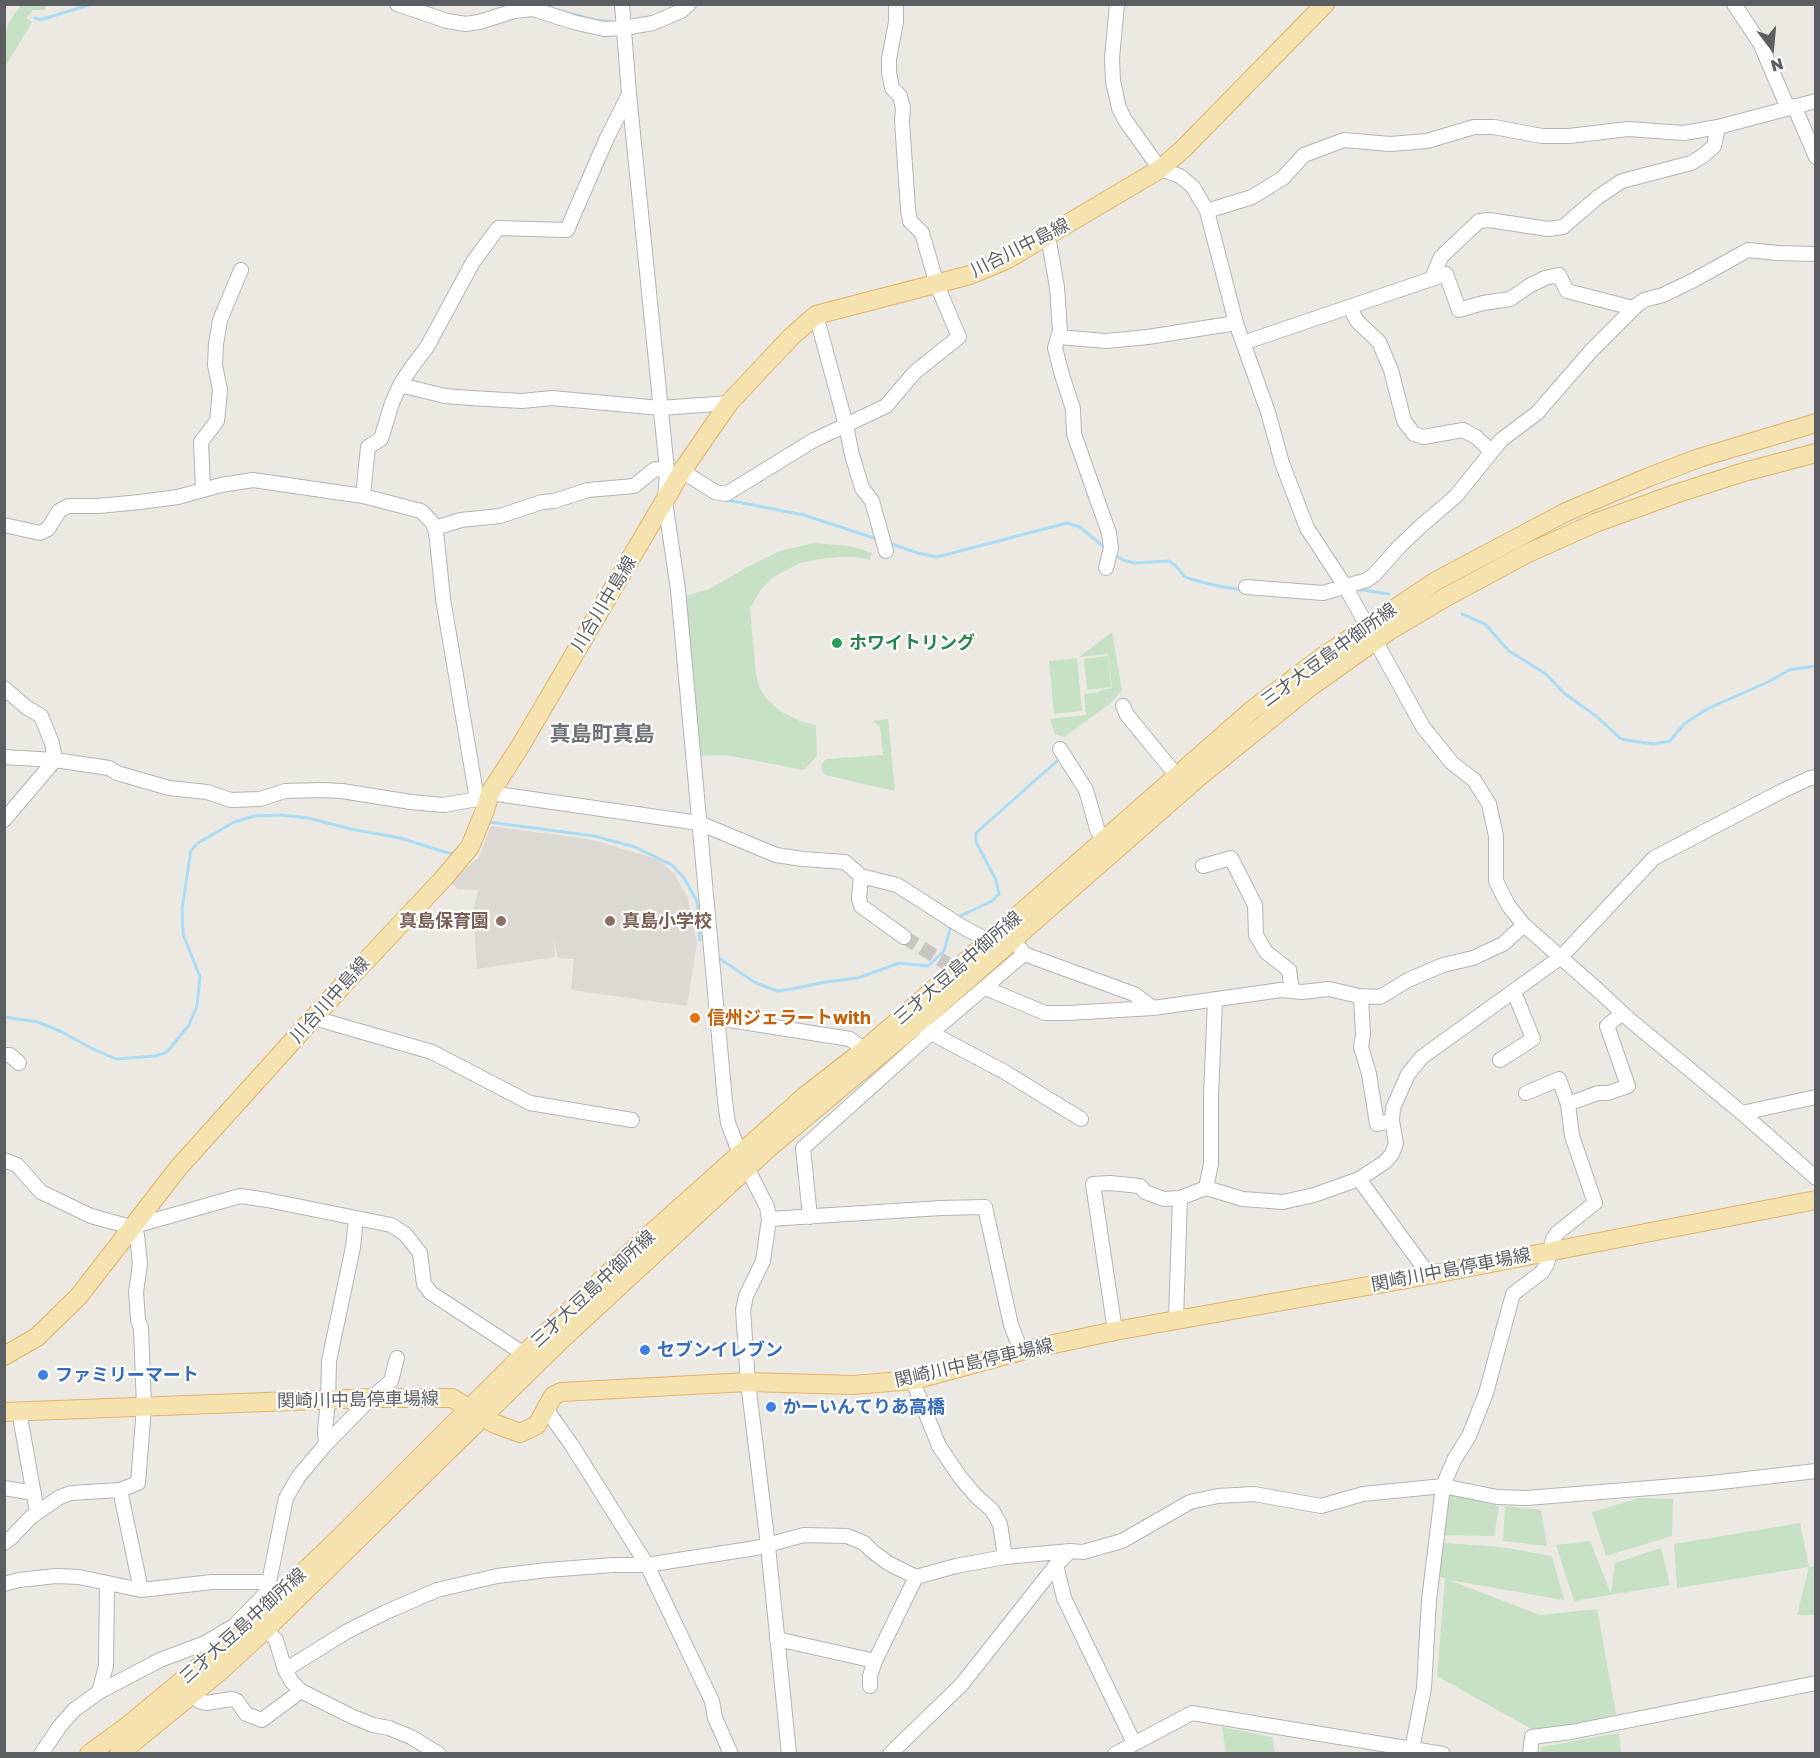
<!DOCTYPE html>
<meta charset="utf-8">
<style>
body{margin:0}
#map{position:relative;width:1820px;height:1758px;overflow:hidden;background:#ece9e3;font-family:"Golos Text",sans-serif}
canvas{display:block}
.frame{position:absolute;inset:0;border:6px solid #5b5f62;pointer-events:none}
.north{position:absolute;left:1742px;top:18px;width:60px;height:60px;-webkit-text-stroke:4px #fff;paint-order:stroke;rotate:164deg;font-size:16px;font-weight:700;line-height:24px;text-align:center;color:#5b5f62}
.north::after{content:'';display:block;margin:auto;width:21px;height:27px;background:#5b5f62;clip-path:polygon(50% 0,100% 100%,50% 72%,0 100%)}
</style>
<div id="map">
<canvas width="1820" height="1758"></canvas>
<div class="frame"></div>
<div class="north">N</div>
</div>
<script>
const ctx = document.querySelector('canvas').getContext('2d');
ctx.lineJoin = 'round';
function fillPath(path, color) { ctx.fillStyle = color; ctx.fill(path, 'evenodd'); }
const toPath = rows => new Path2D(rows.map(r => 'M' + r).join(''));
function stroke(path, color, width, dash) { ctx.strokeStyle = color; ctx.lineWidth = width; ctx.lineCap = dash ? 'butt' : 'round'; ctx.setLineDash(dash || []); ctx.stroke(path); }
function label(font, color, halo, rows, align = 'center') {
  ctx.font = font + ' "Golos Text","Noto Sans JP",sans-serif'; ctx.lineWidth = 4.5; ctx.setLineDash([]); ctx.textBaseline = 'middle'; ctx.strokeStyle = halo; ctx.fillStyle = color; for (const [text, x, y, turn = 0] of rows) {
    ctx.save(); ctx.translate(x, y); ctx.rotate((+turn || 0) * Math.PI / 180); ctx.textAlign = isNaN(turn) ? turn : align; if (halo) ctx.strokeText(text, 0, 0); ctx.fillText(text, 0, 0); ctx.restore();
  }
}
const education = toPath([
 [491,826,593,840,657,859,674,873,688,898,697,943,687,1006,571,990,574,959,558,958,553,938,555,957,477,969,473,913,478,890,458,889,450,882,479,857]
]);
const green = toPath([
 [21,5,47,5,44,10,33,10,26,18,32,22,5,67,5,35,9,22],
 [814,543,850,546,872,553,870,560,855,557,838,557,819,559,800,563,773,577,760,591,750,608,756,675,760,689,767,699,780,711,800,721,816,725,817,756,804,770,726,755,700,756,685,596,709,589,751,565,780,551],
 [1112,632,1122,690,1111,703,1064,737,1055,734,1050,719,1086,715,1084,694,1097,693,1101,690,1112,688,1108,654,1079,657],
 [1108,656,1111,687,1087,690,1084,659],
 [1077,658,1082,711,1054,714,1049,661],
 [888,719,895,791,825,775,822,771,821,765,826,759,883,755,880,727,873,721],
 [1453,1488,1499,1507,1494,1536,1436,1535],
 [1639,1498,1673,1499,1672,1536,1606,1556,1592,1512],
 [1505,1506,1541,1510,1547,1546,1503,1541],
 [1800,1523,1809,1567,1815,1566,1815,1615,1797,1615,1809,1567,1677,1588,1674,1544],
 [1590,1541,1611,1594,1615,1563,1661,1548,1670,1585,1574,1601,1556,1545],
 [1445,1543,1501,1547,1552,1556,1564,1600,1449,1580,1540,1615,1597,1609,1616,1714,1544,1736,1437,1676,1445,1578,1431,1575],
 [1222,1727,1272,1737,1275,1753,1226,1753],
 [1619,1733,1621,1753,1540,1753,1541,1747]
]);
const stream = toPath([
 [558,10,595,20,613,22],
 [35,18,40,20,92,4],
 [727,500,804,515,877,539],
 [889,543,918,553,937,557,1067,523,1080,527,1105,548],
 [1113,554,1123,560,1134,563,1169,561,1176,566,1184,576,1190,579,1218,586,1242,590],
 [1355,589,1389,594],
 [1462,614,1485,624,1509,651,1546,674,1564,693,1596,716,1621,739,1653,744,1670,741,1684,724,1707,709,1768,682,1789,670,1816,666],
 [488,822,594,836,635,847,672,865,684,878,697,901,700,940],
 [958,917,992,901,999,894,996,880,976,842,976,833,1057,761],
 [719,958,754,982,777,991,792,989,826,982,858,978,899,963,928,966,944,951,951,926],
 [4,1017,38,1022,62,1032,91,1048,116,1059,156,1056,167,1052,189,1025,197,1006,200,977,183,934,182,909,191,850,198,843,234,822,254,816,281,815,308,818,351,829,400,838,448,853,456,853]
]);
const minorTunnel = toPath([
 [904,937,988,989]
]);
const minor = toPath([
 [397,4,447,21,466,24,479,22,514,11,533,9,573,22,604,29,624,28,653,23,681,11,689,4],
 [622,4,629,94,667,470,665,501,678,590,725,1101,728,1123,740,1154,767,1207,769,1219,763,1261,746,1296,743,1310,748,1382,768,1546,789,1754],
 [1117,4,1112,58,1113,81,1119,108,1125,120,1160,169,1180,176,1193,187,1207,211,1236,323,1268,412,1282,463,1307,528,1345,586,1423,727,1452,763,1474,780,1489,804,1496,836,1496,881,1508,905,1524,925,1600,992,1630,1020,1742,1113,1816,1178],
 [1734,4,1760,43,1787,106,1794,106,1816,157],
 [1207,211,1252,197,1283,178,1304,155,1344,140,1390,144,1427,141,1474,127,1494,127,1542,136,1569,136,1628,129,1684,133,1718,127,1816,101],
 [1048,236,1057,287,1060,331,1055,348,1062,375,1073,409,1074,434,1109,533,1111,548,1106,568],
 [1432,278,1441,257,1479,221,1489,220,1548,229,1563,227,1598,197,1622,181,1691,163,1704,155,1714,146,1718,127],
 [1350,308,1357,321,1379,342,1391,370,1404,421,1414,434,1423,437,1463,430,1476,437,1491,451],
 [816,315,846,425,886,406,915,372,959,337,937,285,922,233,910,221,908,209,902,121,903,108,900,96,892,88,889,72,889,59,896,22,896,4],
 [1058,337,1106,341,1148,337,1236,323],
 [1243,343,1446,274,1459,310,1483,303,1510,299,1529,286,1545,278,1559,275,1567,291,1633,308],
 [400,385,445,396,471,398,522,401,552,398,660,408,729,403],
 [682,471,715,492,726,494,814,440,846,425,852,455,862,488,872,501,886,551],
 [203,490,201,442,217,421,218,411,220,390,215,365,216,344,220,320,241,270],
 [363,496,368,447,381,439,392,403,400,385,411,368,427,347,473,262,498,228,567,230,606,140,628,96],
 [4,525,40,533,48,529,59,511,68,506,98,506,140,502,178,497,221,485,253,480,363,496,421,511,431,521,435,528,437,540,443,599,477,799],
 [435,528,461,520,500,516,542,502,554,501,588,490,634,486,655,469,667,470],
 [1246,587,1323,593,1367,580,1374,575,1399,547,1422,525,1456,496,1501,440,1537,413,1591,351,1637,305,1644,300,1663,295,1692,281,1748,250,1777,253,1816,254],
 [4,688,26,707,41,716,52,743,55,760],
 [1123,706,1127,715,1177,776],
 [1060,749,1086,790,1098,832,1105,839],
 [4,757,55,760,109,768,117,773,169,788,207,792,231,800,260,799,285,791,322,790,342,791,411,802,444,805,477,799,490,793,699,823,776,855,803,859,845,862,861,876,897,885,961,926,989,941],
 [4,820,55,760],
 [1203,866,1231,858,1255,905,1256,935,1266,952,1289,970,1292,991],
 [861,876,859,898,861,906,904,937],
 [1020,948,1024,954,1134,994,1153,1008],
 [988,989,1045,1013,1068,1013,1153,1008,1281,990,1302,992,1329,989,1359,996,1380,997,1408,980,1443,965,1473,958,1503,944,1524,925],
 [1361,996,1363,1035,1361,1047,1369,1074,1377,1124,1392,1121],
 [314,1018,432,1052,530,1103,632,1120],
 [717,1018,850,1039,864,1050],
 [925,1028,931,1033,1003,1071,1081,1119],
 [4,1055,10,1055,19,1063],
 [1500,1060,1533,1039,1514,992],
 [1568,1104,1598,1093,1608,1093,1628,1086,1607,1026,1622,1013],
 [1742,1113,1816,1097],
 [4,1160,17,1165,41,1192,91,1216,131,1227,240,1196,267,1200,391,1225,405,1234,420,1253,424,1284,431,1293,524,1354],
 [1206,1188,1211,1164,1211,1096,1215,1000],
 [810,1217,803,1148,931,1033,1024,954],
 [769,1219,941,1208,985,1207,1011,1325,1021,1351],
 [1429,1275,1359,1179,1385,1162,1392,1154,1396,1143,1392,1121,1393,1108,1408,1074,1422,1057,1561,957,1654,858,1782,791,1810,778,1816,777],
 [1176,1319,1180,1198],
 [1115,1331,1093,1184,1110,1183,1140,1186,1145,1192,1164,1199,1180,1198,1206,1188,1243,1199,1283,1202,1314,1195,1359,1179],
 [914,1380,916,1389,939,1446,960,1477,976,1496,992,1510,1000,1524,1005,1557],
 [546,1409,571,1444,647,1565,712,1701,715,1718,731,1754],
 [19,1411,37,1512],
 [326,1444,371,1398,391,1381,397,1358],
 [4,1488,34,1493],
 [120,1490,141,1590],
 [4,1543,11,1538,31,1517,60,1497,71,1493,120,1490,138,1483,144,1407,141,1328,138,1320,136,1292,140,1264,137,1235,131,1227],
 [1056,1565,1064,1598,1134,1743],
 [4,1584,19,1580,56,1576,79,1577,141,1590,212,1582,269,1582],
 [278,1595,271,1588,269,1582,286,1498,299,1476,326,1444,325,1431,328,1400,329,1361,353,1247,356,1218],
 [266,1629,276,1640,285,1670,292,1682,301,1691,353,1717,373,1725,389,1728,411,1737,439,1754],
 [777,1639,875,1661,916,1577],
 [285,1670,346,1632,386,1612,437,1590,497,1576,547,1570,613,1565,647,1565,678,1560,756,1548,804,1535,847,1536,864,1543,872,1551,888,1563,916,1577,956,1566,1005,1557,1070,1551,1083,1552,1122,1541,1190,1502,1218,1496,1254,1494,1321,1506,1363,1494,1443,1486,1497,1497,1527,1498,1712,1483,1816,1471],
 [870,1686,870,1676,875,1661],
 [99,1692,106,1666,107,1583],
 [193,1694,199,1701,206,1703,232,1699,237,1701,246,1714,262,1720,301,1691],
 [41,1754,60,1726,74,1710,99,1692,160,1660,205,1643,234,1626,271,1588],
 [890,1754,962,1684,1056,1565,1070,1551],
 [1115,1754,1192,1713,1443,1754],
 [1411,1754,1424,1688,1429,1600,1443,1486,1454,1460,1469,1436,1486,1393,1513,1294,1542,1272,1547,1264,1553,1239,1557,1233,1595,1203,1572,1136,1568,1104,1559,1079,1526,1093],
 [1530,1754,1532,1737,1571,1732,1816,1683]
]);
const major = toPath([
 [4,1356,37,1337,79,1296,179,1167,344,984,443,879,470,847,485,810,490,793,521,745,682,471,729,403,791,337,816,315,970,275,1008,259,1160,169,1183,149,1325,4],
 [4,1412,371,1398,452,1398,493,1423,520,1433,537,1425,553,1396,561,1392,748,1382,853,1385,914,1380,1021,1351,1115,1331,1429,1275,1816,1200],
 [89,1754,126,1727,222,1648,328,1549,524,1354,637,1246,740,1154,805,1096,864,1050,900,1019,1252,710,1325,655,1436,581,1566,512,1649,477,1699,458,1816,423],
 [119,1754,218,1673,266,1629,559,1342,771,1146,919,1022,1200,776,1310,687,1389,631,1446,597,1526,554,1595,523,1675,494,1744,472,1816,453]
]);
const markers = [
 [837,643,6,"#2e9e5b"],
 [501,921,6,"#8d6e63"],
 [610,921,6,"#8d6e63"],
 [695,1018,6,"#e8710a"],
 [645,1350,6,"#3f7fe0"],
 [43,1375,6,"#3f7fe0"],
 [771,1407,6,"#3f7fe0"]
];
const streetNames = [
 ["川合川中島線",1020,248,-27],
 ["川合川中島線",604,604,-59],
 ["三才大豆島中御所線",1329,655,-36],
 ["三才大豆島中御所線",958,968,-41],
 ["川合川中島線",330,1000,-48],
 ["関崎川中島停車場線",1451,1270,-11],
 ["三才大豆島中御所線",593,1289,-43],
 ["関崎川中島停車場線",974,1363,-13],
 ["関崎川中島停車場線",358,1400,-1],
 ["三才大豆島中御所線",243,1626,-42]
];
const leisureNames = [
 ["ホワイトリング",849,643]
];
const educationNames = [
 ["真島保育園",489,921],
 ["真島小学校",622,921,"left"]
];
const foodNames = [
 ["信州ジェラートwith",707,1018]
];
const shopNames = [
 ["セブンイレブン",657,1350],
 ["ファミリーマート",55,1375],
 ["かーいんてりあ高橋",783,1407]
];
const quarterNames = [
 ["真島町真島",602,734]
];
fillPath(education, '#dcd8d2');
fillPath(green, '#c6e1c3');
stroke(stream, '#abdcf5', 3);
stroke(minorTunnel, '#c8c6c3', 14, [14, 7]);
stroke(minor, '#b1b4b7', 16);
stroke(major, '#e1b368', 20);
stroke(minor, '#fff', 14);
stroke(major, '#f5e3af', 18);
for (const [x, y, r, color] of markers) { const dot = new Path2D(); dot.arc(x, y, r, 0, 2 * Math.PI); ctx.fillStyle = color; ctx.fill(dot); stroke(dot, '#fff', 2); }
label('18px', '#5b5f62', '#fff', streetNames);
label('bold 18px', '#27864d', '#fff', leisureNames, 'left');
label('bold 18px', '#785e54', '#fff', educationNames, 'right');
label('bold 18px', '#c56008', '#fff', foodNames, 'left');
label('bold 18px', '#366cbe', '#fff', shopNames, 'left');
label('bold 21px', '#6d7174', '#fff', quarterNames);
</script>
